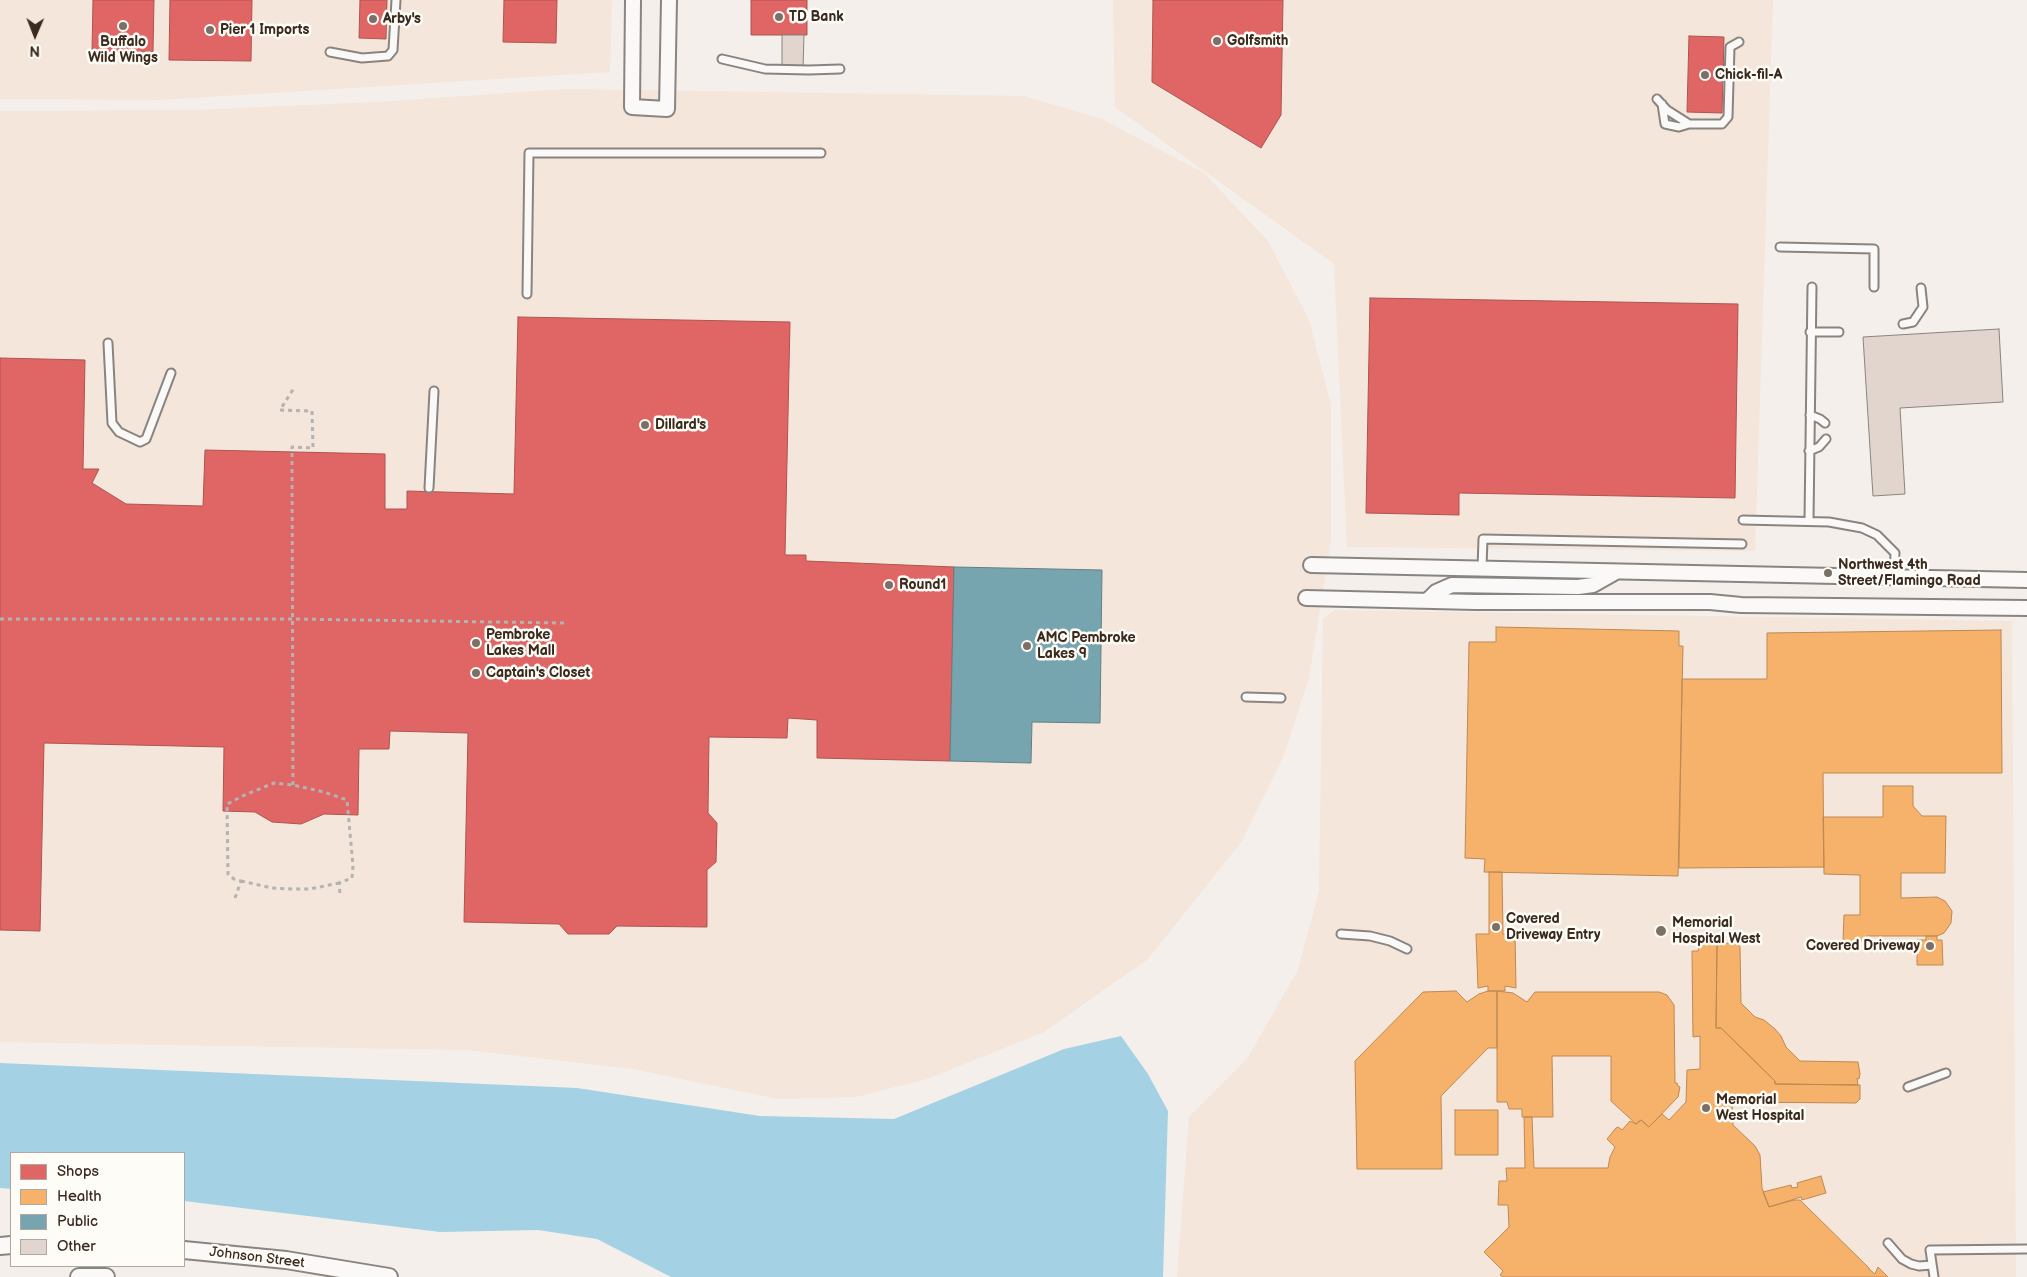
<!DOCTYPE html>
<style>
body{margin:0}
#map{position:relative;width:2027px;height:1277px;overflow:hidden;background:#f4efea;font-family:"Balsamiq Sans",sans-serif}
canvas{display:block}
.legend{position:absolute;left:10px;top:1152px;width:175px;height:115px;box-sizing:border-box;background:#fdfcf7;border:1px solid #afa8a0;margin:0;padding:6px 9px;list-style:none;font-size:15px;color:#3b2a1e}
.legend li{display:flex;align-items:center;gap:10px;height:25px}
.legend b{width:25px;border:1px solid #afa8a0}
.north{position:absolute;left:10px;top:10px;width:50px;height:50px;-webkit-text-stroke:4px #fdfcf7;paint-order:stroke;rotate:181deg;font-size:14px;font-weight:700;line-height:20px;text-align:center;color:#3b2a1e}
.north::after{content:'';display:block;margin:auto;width:18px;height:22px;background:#3b2a1e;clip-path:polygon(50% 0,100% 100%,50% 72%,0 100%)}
</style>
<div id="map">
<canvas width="2027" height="1277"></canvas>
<ul class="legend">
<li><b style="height:14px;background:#e06666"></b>Shops</li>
<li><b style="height:14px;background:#f6b26b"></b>Health</li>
<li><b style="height:14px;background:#76a5af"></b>Public</li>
<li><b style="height:14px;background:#e1d5cd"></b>Other</li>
</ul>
<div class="north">N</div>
</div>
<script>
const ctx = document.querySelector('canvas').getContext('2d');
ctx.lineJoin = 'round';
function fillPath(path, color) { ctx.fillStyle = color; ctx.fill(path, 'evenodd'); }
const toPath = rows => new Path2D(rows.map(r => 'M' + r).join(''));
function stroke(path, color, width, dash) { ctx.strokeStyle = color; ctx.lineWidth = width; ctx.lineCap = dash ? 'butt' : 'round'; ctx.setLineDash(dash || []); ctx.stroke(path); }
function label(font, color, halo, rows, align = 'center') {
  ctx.font = font + ' "Balsamiq Sans",sans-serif'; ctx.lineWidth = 5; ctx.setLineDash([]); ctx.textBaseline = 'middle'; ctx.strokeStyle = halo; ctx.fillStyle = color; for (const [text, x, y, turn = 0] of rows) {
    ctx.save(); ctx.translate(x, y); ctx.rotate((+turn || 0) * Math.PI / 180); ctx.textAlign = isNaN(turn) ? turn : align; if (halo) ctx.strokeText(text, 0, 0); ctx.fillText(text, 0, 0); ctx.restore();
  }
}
const built = toPath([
 [0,0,612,0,610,72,158,100,0,99],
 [1113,0,1773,0,1755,551,1347,547,1334,264,1115,107],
 [566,89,1024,96,1102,119,1204,173,1268,241,1309,320,1331,405,1331,540,1309,678,1284,755,1242,841,1148,959,1044,1032,927,1079,856,1097,778,1099,633,1069,468,1050,0,1042,0,111,196,110,377,102],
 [1334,610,2012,621,2016,1277,1177,1277,1189,1117,1247,1059,1298,970,1319,891,1323,619]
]);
const water = toPath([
 [1121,1036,1148,1074,1168,1111,1163,1277,671,1277,597,1239,538,1230,440,1232,184,1201,184,1153,11,1153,11,1189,0,1188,0,1063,577,1088,760,1116,894,1119,1064,1049]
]);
const shops = toPath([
 [93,0,154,0,153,52,92,51,93,0],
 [170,0,252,0,251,61,169,60,170,0],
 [360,0,387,0,386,39,359,38,360,0],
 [504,0,557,0,556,43,503,42,504,0],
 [751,0,807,0,807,35,751,35,751,0],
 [1153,0,1283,0,1281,115,1261,148,1152,82,1153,0],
 [1689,36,1724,37,1722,113,1687,112,1689,36],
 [1370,298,1738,304,1735,498,1459,493,1459,515,1366,513,1370,298],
 [518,317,790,322,785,555,806,555,806,561,954,567,950,761,817,758,817,720,788,718,787,738,709,737,708,813,717,823,716,862,707,870,707,927,617,926,609,934,568,934,559,924,464,922,468,733,390,731,389,749,359,749,358,815,324,814,301,824,272,822,255,812,223,811,224,747,44,743,40,931,0,930,0,358,85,360,83,469,99,469,92,483,126,504,203,506,205,450,385,454,385,509,407,509,407,491,514,494,518,317]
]);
const health = toPath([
 [1496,627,1679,631,1679,646,1683,646,1678,876,1484,872,1485,859,1465,858,1469,642,1496,642,1496,627],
 [2001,630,2002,773,1823,773,1824,867,1679,868,1682,679,1767,679,1767,633,2001,630],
 [1883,786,1913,786,1913,806,1922,816,1946,816,1945,873,1901,873,1901,898,1937,897,1945,901,1952,911,1951,923,1944,933,1937,936,1867,936,1867,941,1843,941,1844,915,1860,915,1860,875,1824,874,1823,817,1883,817,1883,786],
 [1489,872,1502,872,1503,934,1515,934,1516,988,1505,986,1505,991,1488,991,1488,986,1478,988,1476,934,1489,934,1489,872],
 [1926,936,1937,936,1937,940,1942,940,1943,965,1917,965,1917,940,1926,940,1926,936],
 [1702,943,1717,943,1716,1028,1721,1028,1775,1081,1775,1084,1860,1085,1860,1099,1856,1103,1732,1102,1733,1125,1755,1146,1760,1155,1762,1188,1769,1207,1794,1200,1800,1200,1869,1268,1869,1269,1875,1274,1878,1267,1888,1277,1503,1277,1500,1275,1503,1271,1484,1252,1509,1227,1508,1205,1498,1205,1499,1181,1507,1181,1506,1168,1525,1168,1524,1117,1532,1117,1534,1168,1608,1168,1610,1157,1615,1147,1607,1139,1616,1128,1618,1127,1622,1130,1630,1121,1636,1124,1641,1120,1649,1127,1662,1114,1669,1120,1686,1102,1687,1070,1700,1069,1700,1036,1693,1037,1692,951,1698,951,1699,945,1702,943],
 [1724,943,1738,944,1740,947,1741,1003,1755,1017,1764,1020,1775,1029,1781,1036,1786,1047,1800,1061,1858,1062,1860,1074,1859,1079,1857,1078,1858,1085,1775,1084,1775,1081,1721,1028,1716,1028,1717,945,1724,945,1724,943],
 [1456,991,1467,1002,1479,994,1488,991,1497,991,1497,1048,1488,1048,1441,1096,1442,1169,1357,1169,1355,1061,1423,992,1456,991],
 [1497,991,1513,993,1527,1002,1535,992,1659,992,1667,995,1674,1005,1675,1083,1677,1083,1678,1086,1680,1087,1678,1097,1649,1127,1641,1120,1636,1124,1611,1101,1611,1056,1552,1056,1553,1117,1522,1117,1522,1109,1509,1109,1507,1102,1497,1102,1497,991],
 [1455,1110,1498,1110,1498,1155,1455,1155,1455,1110],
 [1821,1176,1826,1193,1802,1200,1801,1197,1769,1207,1763,1192,1791,1185,1792,1188,1798,1187,1797,1183,1821,1176]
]);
const public = toPath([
 [954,567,1102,570,1100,723,1032,722,1031,763,950,761,954,567]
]);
const building = toPath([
 [782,35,804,35,803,69,782,68,782,35],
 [1999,329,2003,402,1900,408,1905,494,1873,496,1863,337,1999,329]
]);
const path = toPath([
 [0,619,293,619,564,623],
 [293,785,292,447,313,448,312,411,280,410,294,388],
 [241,881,272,888,291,889,310,889,339,883],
 [235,898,241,881,234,879,228,874,227,804,247,794,274,783,293,785,324,792,347,800,353,866,352,878,339,883,340,894]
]);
const service = toPath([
 [330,52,362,58,388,56,393,50,396,0],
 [722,59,765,69,809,70,840,69],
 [1657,99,1667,110,1689,124,1722,124,1728,117,1730,47,1739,42],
 [1662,104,1665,124,1679,127,1689,124],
 [1780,247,1874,249,1874,287],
 [527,294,529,153,821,153],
 [1903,324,1913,322,1923,307,1921,288],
 [1810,332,1839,332],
 [108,343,112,423,119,432,140,442,146,439,171,373],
 [1810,415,1820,419,1825,423],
 [1809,451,1819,447,1826,439],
 [429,488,434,391],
 [1743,520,1829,522,1862,528,1877,535,1895,553,1894,577],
 [1809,521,1812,287],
 [1482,568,1483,539,1742,544],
 [1246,697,1281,698],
 [1341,934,1370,936,1390,941,1407,949],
 [1908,1087,1946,1073],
 [1888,1243,1902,1259,1911,1264,1919,1266,1932,1265],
 [1934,1277,1930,1250,2027,1249]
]);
const minor = toPath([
 [633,0,632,107,667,109,669,0],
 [1311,565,2027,580],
 [1306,598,1475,602,1710,602,1741,605,2027,608],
 [1428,600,1436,592,1452,585,1578,587,1593,585,1616,572]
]);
const tertiary = toPath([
 [0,1246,11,1245],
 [184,1250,286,1260,389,1277],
 [79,1277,106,1277]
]);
const markers = [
 [779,17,5,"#7c6f65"],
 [373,19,5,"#7c6f65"],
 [123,26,5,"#7c6f65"],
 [210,30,5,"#7c6f65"],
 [1217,41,5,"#7c6f65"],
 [1705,75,5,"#7c6f65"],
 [645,425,5,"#7c6f65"],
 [1828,573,5,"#7c6f65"],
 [889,585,5,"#7c6f65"],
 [476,643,5,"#7c6f65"],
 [1027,646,5,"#7c6f65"],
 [476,673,5,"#7c6f65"],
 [1496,927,5,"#7c6f65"],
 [1661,931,6,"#7c6f65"],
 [1930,946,5,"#7c6f65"],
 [1706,1108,5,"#7c6f65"]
];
const poiNames = [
 ["TD Bank",789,17],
 ["Arby's",383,19],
 ["Pier 1 Imports",220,30],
 ["Golfsmith",1227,41],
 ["Buffalo",123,42,"center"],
 ["Wild Wings",123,58,"center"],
 ["Chick-fil-A",1715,75],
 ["Dillard's",655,425],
 ["Northwest 4th",1838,565],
 ["Street/Flamingo Road",1838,581],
 ["Round1",899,585],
 ["Pembroke",486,635],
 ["Lakes Mall",486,651],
 ["AMC Pembroke",1037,638],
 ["Lakes 9",1037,654],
 ["Captain's Closet",486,673],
 ["Covered",1506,919],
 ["Driveway Entry",1506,935],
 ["Memorial",1672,923],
 ["Hospital West",1672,939],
 ["Covered Driveway",1920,946,"right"],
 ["Memorial",1716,1100],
 ["West Hospital",1716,1116]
];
const streetNames = [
 ["Johnson Street",257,1258,7]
];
fillPath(built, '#f4e6db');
fillPath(water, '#a4d2e4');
fillPath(shops, '#e06666');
stroke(shops, '#ae5450', 1);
fillPath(health, '#f6b26b');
stroke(health, '#be8954', 1);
fillPath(public, '#76a5af');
stroke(public, '#648084', 1);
fillPath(building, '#e1d5cd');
stroke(building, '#89847f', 1);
stroke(service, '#89847f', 11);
stroke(minor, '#89847f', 18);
stroke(tertiary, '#89847f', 20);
stroke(path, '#b5b3af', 3, [4, 4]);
stroke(service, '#faf9f7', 7);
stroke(minor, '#faf9f7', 14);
stroke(tertiary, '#faf9f7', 16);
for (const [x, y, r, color] of markers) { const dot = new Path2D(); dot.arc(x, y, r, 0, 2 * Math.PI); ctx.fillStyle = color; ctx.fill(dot); stroke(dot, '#fdfcf7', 2); }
label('bold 14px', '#3b2a1e', '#fdfcf7', poiNames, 'left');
label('14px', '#3b2a1e', '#fdfcf7', streetNames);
</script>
